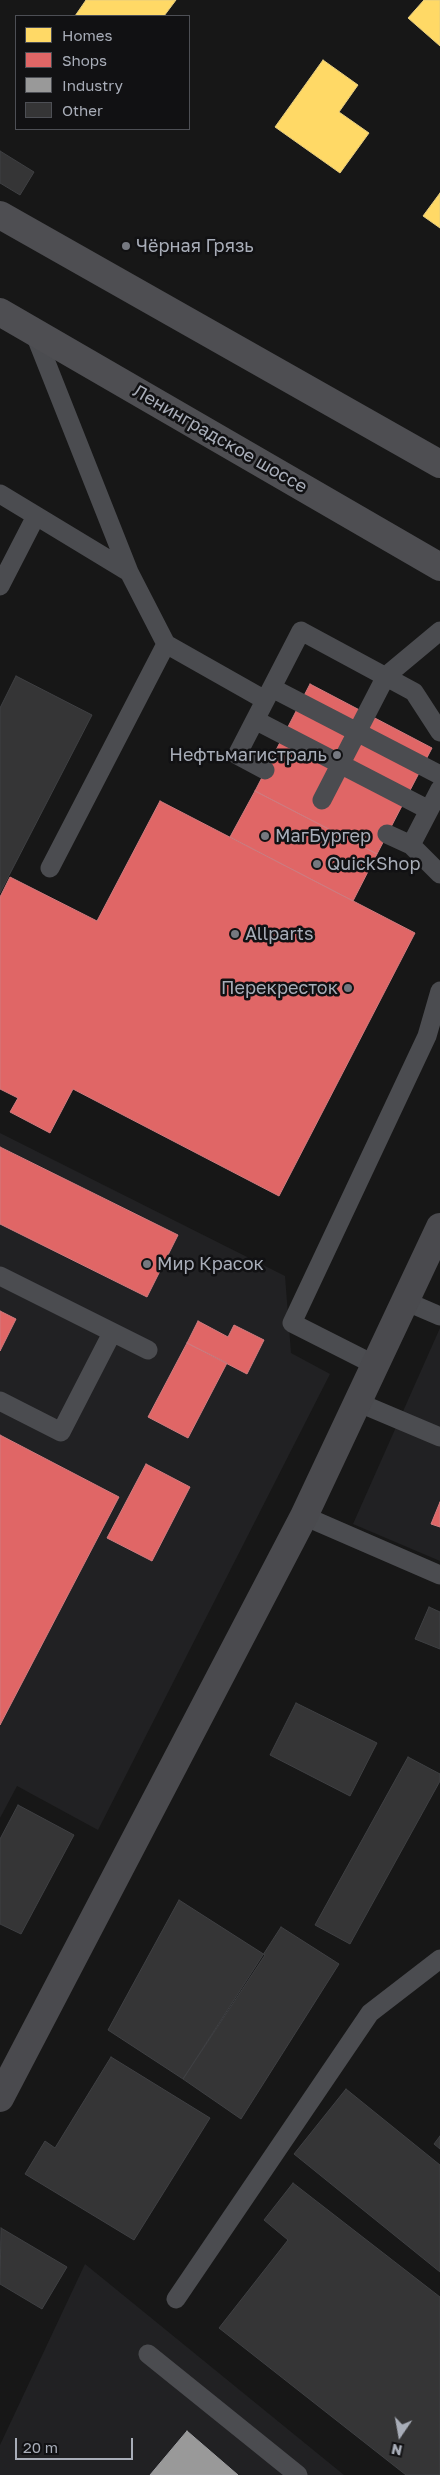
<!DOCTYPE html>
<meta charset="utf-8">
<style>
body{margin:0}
#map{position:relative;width:440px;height:2475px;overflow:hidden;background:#171717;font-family:"Golos Text",sans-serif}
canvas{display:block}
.legend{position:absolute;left:15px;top:15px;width:175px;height:115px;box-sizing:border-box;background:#111113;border:1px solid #4d4f55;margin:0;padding:6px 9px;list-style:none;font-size:15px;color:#a8adb8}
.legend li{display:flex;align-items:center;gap:10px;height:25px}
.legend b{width:25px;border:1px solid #4d4f55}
.north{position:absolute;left:375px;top:2410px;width:50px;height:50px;-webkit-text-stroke:4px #111113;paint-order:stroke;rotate:192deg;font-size:14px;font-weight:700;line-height:20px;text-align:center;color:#a8adb8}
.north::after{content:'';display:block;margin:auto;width:18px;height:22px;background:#a8adb8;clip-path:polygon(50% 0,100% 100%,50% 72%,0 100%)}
.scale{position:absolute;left:15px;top:2438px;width:118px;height:22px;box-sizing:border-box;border:2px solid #a8adb8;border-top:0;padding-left:6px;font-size:15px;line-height:18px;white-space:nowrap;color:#a8adb8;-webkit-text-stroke:4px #111113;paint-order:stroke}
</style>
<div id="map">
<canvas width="440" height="2475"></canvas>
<ul class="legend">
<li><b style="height:14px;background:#ffd966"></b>Homes</li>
<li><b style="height:14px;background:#e06666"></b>Shops</li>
<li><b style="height:14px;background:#999"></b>Industry</li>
<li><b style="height:14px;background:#353536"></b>Other</li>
</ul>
<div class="north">N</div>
<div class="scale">20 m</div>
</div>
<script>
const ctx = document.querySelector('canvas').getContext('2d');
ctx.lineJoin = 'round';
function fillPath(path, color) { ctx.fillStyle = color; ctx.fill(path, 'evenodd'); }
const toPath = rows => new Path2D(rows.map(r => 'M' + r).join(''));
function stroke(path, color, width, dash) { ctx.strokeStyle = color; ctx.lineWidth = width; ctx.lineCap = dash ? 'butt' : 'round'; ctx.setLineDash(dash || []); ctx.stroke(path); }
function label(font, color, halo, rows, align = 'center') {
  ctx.font = font + ' "Golos Text",sans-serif'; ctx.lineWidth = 5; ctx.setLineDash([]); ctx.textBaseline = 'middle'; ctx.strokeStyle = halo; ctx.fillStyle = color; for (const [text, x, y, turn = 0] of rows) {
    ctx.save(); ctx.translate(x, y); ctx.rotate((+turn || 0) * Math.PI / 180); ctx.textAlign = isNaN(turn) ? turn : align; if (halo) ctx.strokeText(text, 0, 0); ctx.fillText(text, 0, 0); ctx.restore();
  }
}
const built = toPath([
 [0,1133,285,1276,291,1353,330,1374,98,1830,17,1786,0,1818],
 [440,1328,440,1561,353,1524],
 [85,2264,344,2475,0,2475,0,2445]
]);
const homes = toPath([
 [86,0,176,0,164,16,75,16,86,0],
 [424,0,440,0,440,46,408,18,424,0],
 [323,60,358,85,339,112,369,133,340,173,275,127,323,60],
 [440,193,440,228,423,216,440,193]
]);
const shops = toPath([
 [310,684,432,748,377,854,255,791,310,684],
 [255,791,377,854,353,901,230,837,255,791],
 [160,801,415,933,279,1196,73,1089,50,1133,10,1112,18,1098,0,1089,0,897,10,877,97,921,160,801],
 [0,1147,178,1235,147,1297,0,1224,0,1147],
 [0,1311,16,1319,0,1351,0,1311],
 [198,1321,228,1337,234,1325,264,1340,247,1374,187,1343,198,1321],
 [187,1343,227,1363,188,1438,148,1417,187,1343],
 [0,1435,119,1497,0,1725,0,1435],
 [146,1464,190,1487,152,1561,107,1538,146,1464],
 [440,1502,440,1527,431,1524,440,1502]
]);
const industry = toPath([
 [187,2431,238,2475,150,2475,187,2431]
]);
const building = toPath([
 [0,151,34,172,20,195,0,183,0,151],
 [16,676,92,715,0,893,0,708,16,676],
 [429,1607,440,1612,440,1649,415,1639,429,1607],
 [296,1703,377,1743,350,1796,270,1755,296,1703],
 [408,1757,440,1774,440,1781,350,1944,315,1925,408,1757],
 [18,1805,74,1835,21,1934,0,1924,0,1839,18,1805],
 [179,1900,265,1955,183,2079,108,2030,179,1900],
 [281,1927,339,1964,241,2119,183,2079,281,1927],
 [111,2057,210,2118,134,2240,25,2174,45,2141,55,2148,111,2057],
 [346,2089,440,2165,440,2272,294,2154,346,2089],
 [440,2136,440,2149,434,2144,440,2136],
 [293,2183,440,2297,440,2475,406,2475,219,2328,288,2240,264,2220,293,2183],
 [1,2228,67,2267,42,2309,0,2284,1,2228]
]);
const service = toPath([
 [34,332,129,572,166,644,265,700],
 [0,494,129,572],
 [0,586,36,516],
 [272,688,440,775],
 [255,720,429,810],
 [265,770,237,755,301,631,414,692,440,732],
 [322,800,386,676,440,631],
 [387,834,411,845,440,789],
 [411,845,440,874],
 [50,868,166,644],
 [0,1276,148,1350],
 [405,1301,440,1316],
 [375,1365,292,1323,427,1036,440,991],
 [0,1401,61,1432,112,1333],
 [357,1402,440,1437],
 [304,1516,440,1575],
 [176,2299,370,2013,440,1959],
 [148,2354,298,2475]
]);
const secondary = toPath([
 [0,2098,304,1516,440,1227]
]);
const trunk = toPath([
 [0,215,440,464],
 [0,312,440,567]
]);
const markers = [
 [126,246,5,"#757880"],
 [337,755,5,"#757880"],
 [265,836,5,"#757880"],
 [317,864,5,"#757880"],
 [235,934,5,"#757880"],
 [348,988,5,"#757880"],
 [147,1264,5,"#757880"]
];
const poiNames = [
 ["Чёрная Грязь",136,246],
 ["Нефтьмагистраль",327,755,"right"],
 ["МагБургер",275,836],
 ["QuickShop",327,864],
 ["Allparts",245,934],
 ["Перекресток",338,988,"right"],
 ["Мир Красок",157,1264]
];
const streetNames = [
 ["Ленинградское шоссе",220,439,30]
];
fillPath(built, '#212123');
fillPath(homes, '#ffd966');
stroke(homes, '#e5cc7f', 1);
fillPath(shops, '#e06666');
stroke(shops, '#cf7b7f', 1);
fillPath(industry, '#999');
stroke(industry, '#9e9fa2', 1);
fillPath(building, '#353536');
stroke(building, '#3f4043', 1);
stroke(service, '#4b4c50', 19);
stroke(secondary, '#4a4a4e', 28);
stroke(trunk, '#4e4e52', 28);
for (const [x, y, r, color] of markers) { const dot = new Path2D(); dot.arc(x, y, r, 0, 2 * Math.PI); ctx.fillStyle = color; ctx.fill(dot); stroke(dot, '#111113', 2); }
label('18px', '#a8adb8', '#111113', poiNames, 'left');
label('18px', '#a8adb8', '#111113', streetNames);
</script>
